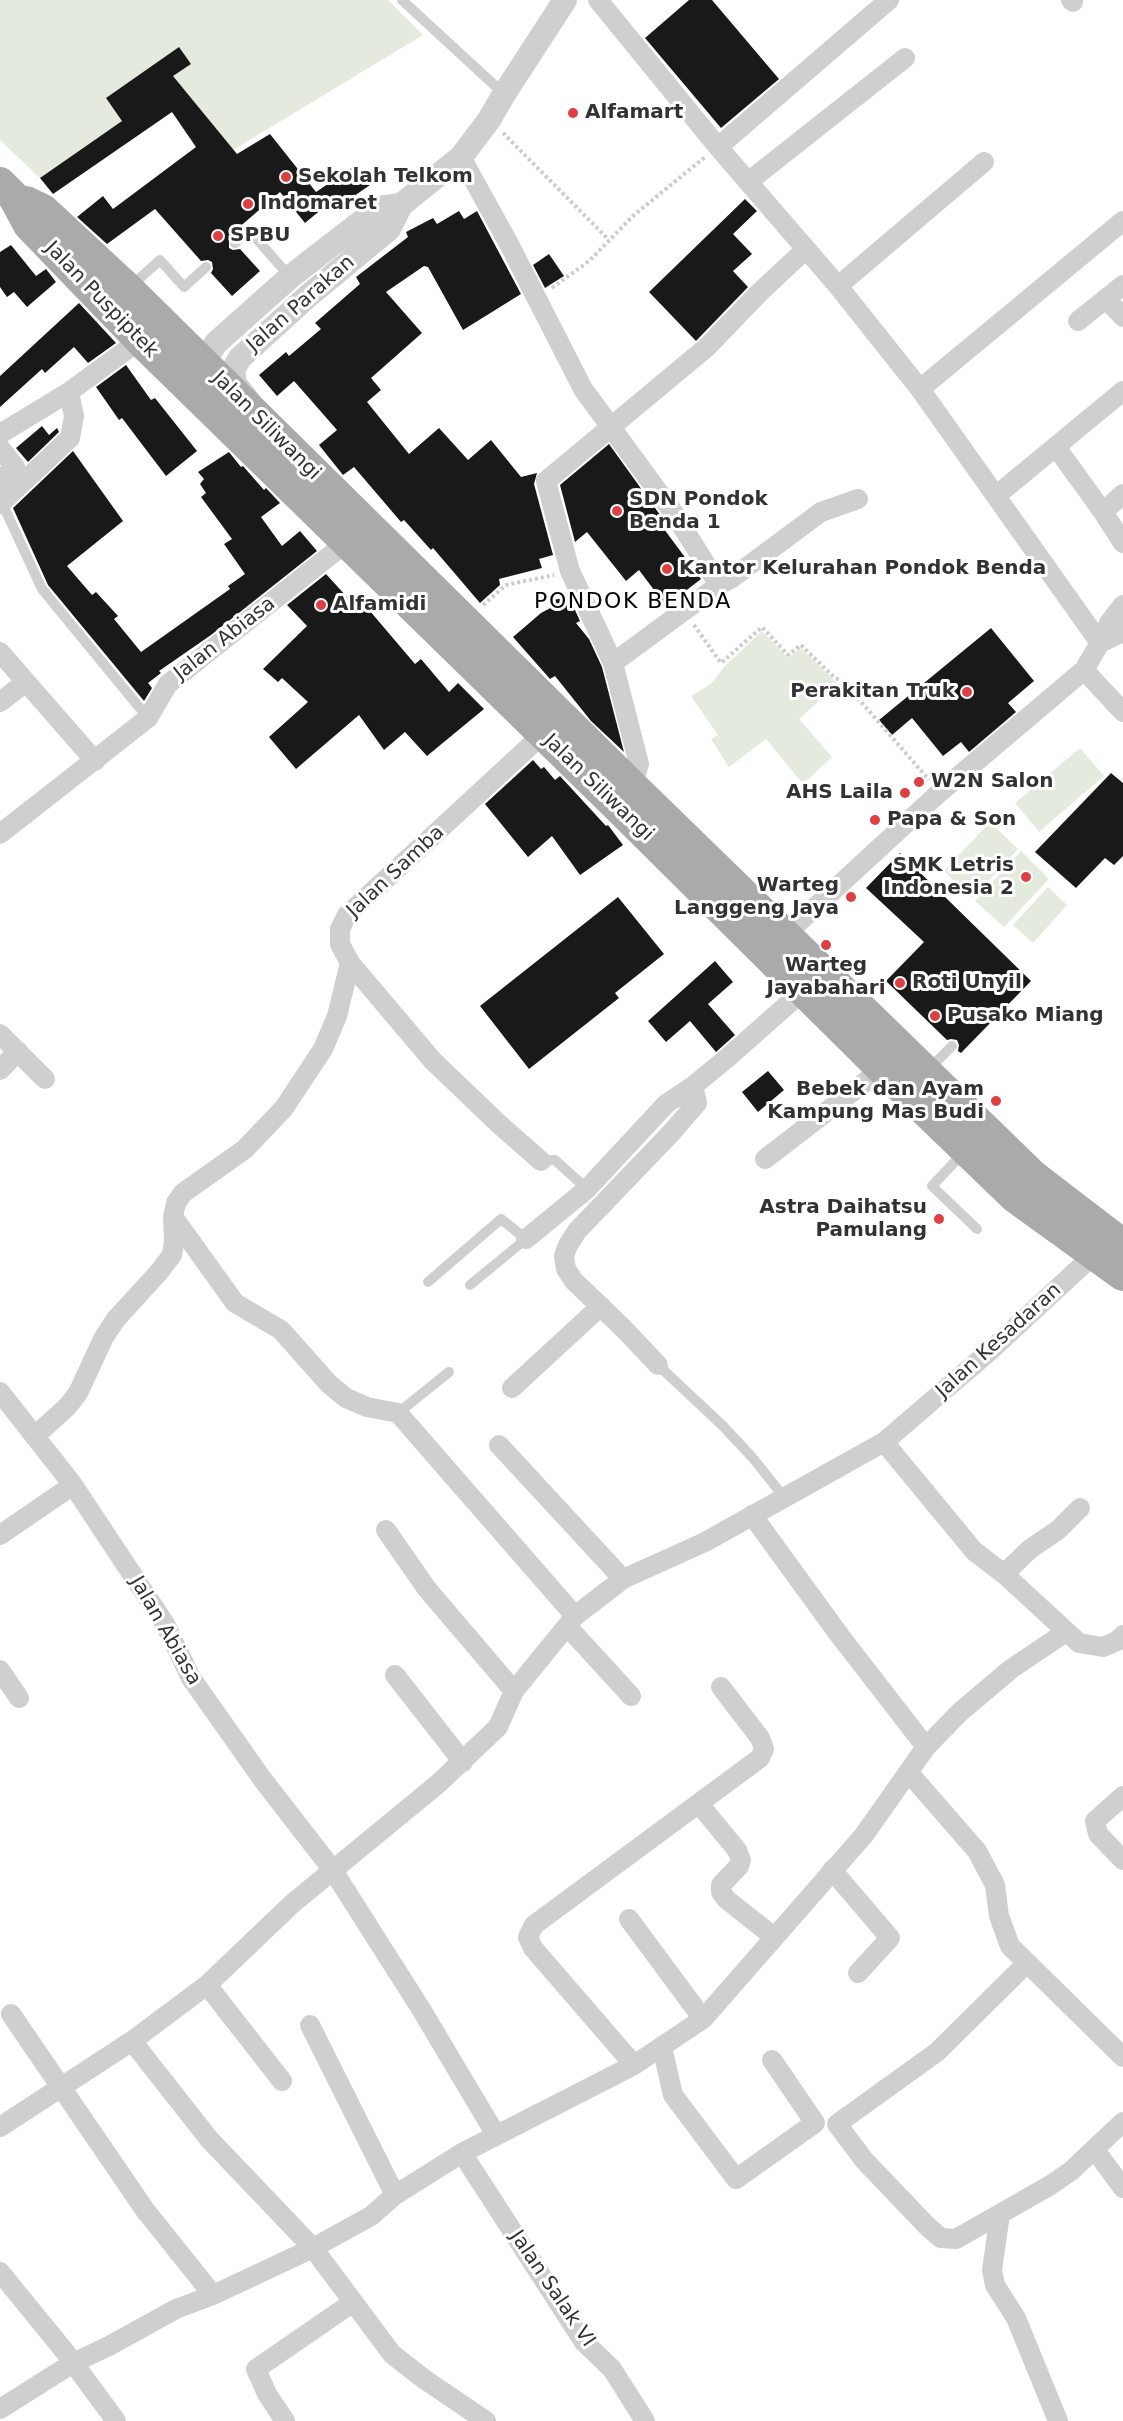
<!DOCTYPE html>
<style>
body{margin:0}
canvas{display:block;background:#fff}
</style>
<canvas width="1123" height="2421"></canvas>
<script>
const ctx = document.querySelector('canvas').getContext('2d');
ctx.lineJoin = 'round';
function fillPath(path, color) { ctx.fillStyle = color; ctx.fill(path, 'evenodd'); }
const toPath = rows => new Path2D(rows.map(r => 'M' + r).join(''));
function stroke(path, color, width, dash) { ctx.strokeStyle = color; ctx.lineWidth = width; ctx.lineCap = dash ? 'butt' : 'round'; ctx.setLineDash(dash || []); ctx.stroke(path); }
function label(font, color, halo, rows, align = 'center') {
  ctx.font = font + ' "DejaVu Sans",sans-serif'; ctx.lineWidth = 6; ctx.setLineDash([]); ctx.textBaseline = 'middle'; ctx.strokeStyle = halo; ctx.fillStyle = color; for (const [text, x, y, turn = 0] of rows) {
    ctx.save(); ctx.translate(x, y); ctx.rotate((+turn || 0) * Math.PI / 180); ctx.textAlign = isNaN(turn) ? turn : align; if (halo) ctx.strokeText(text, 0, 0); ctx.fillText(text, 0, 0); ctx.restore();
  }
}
const green = toPath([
 [0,0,388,0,423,35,233,150,178,82,40,178,0,140],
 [762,631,788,658,801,648,838,684,799,719,832,757,803,784,766,739,729,767,711,739,718,735,691,696,711,684,724,667],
 [1080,748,1104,776,1039,832,1015,803],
 [990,822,1018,849,972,898,944,871],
 [1021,851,1049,879,1004,927,975,901],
 [1048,887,1067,905,1033,943,1013,925]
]);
const building = toPath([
 [689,0,712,0,779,79,721,128,645,38],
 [179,47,191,64,173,76,237,154,270,134,316,192,356,165,370,185,334,210,329,203,305,223,280,192,229,236,229,248,233,250,240,249,260,271,232,296,211,273,213,269,212,262,208,260,201,261,155,209,107,244,77,217,103,196,113,209,196,147,172,112,53,194,40,178,122,121,106,98],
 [745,199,757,211,733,234,752,254,733,271,748,287,696,341,649,292],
 [459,211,464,219,477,211,521,294,463,330,428,267,424,266,386,292,422,333,371,378,381,390,367,402,409,454,439,428,468,460,491,440,521,477,537,473,534,484,553,555,539,559,542,568,499,579,500,585,480,603,433,548,431,550,404,520,401,522,354,467,343,475,319,445,337,430,294,381,277,396,259,375,286,352,289,356,321,329,315,323,360,284,356,277,408,237,406,232,433,218,437,224],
 [11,245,36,276,46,269,56,282,27,307,14,292,7,297,0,287,0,252],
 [549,254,564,276,545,288,533,265],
 [79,303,116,343,88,363,74,347,45,373,42,369,0,407,0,376],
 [126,365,151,400,155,398,197,451,166,476,122,418,119,420,96,387],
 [42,426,49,435,57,428,59,432,28,462,16,448],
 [609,444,663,519,667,526,664,529,701,579,666,606,639,570,626,581,587,532,575,542,560,485],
 [73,451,123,521,67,566,92,595,96,592,118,616,114,619,141,652,230,589,228,586,245,574,224,544,232,539,201,497,206,493,200,484,204,479,198,472,229,452,241,467,243,466,264,490,266,488,280,503,261,517,282,546,300,531,317,551,211,635,159,671,161,673,148,683,152,688,144,701,48,585,13,508],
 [326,574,358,609,364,604,415,664,421,659,449,692,458,683,484,709,427,756,405,732,384,750,359,715,296,769,269,737,308,702,282,678,278,682,263,669,307,626,287,605],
 [569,597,580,621,576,623,589,639,602,667,624,752,591,721,555,676,550,679,513,637,541,613,556,605,553,600],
 [991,628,1034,681,1008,703,1016,712,969,752,961,742,943,756,912,718,892,735,879,720],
 [533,760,541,769,544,767,555,780,560,776,606,826,608,825,623,845,580,875,552,836,528,857,485,804],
 [1111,773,1123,783,1123,856,1114,865,1105,858,1076,888,1035,852],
 [900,853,1031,981,961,1053,958,1051,959,1045,957,1040,951,1039,947,1040,886,981,924,942,866,888],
 [618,897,664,954,615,993,619,998,529,1069,480,1006],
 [715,961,733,982,708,1004,735,1035,716,1052,690,1021,666,1042,648,1021],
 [768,1071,784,1090,758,1112,742,1092]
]);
const path = toPath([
 [503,133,609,240],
 [552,288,589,261,634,215,705,157],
 [483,605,506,585,554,575],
 [694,625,721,663,762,627,788,655,801,645,835,678,843,681,929,780]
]);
const service = toPath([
 [402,0,504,94],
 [235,243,249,230,290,277],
 [130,287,160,260,184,287,206,267],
 [2,503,42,589,148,718],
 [928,1070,952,1046],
 [964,1152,932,1186,977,1229],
 [541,1161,555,1160,587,1189],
 [428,1282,501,1219,526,1239,470,1285],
 [658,1365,723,1426,752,1457,784,1497],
 [398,1413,449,1372]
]);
const minor = toPath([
 [598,0,718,147,838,286,920,389,1100,643],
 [1071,0,1073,2],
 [718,147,889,0],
 [461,157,509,244,583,389,673,512,719,585,613,663],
 [748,182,905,58],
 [838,286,984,162],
 [1106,299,1123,317],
 [1078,321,1123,285],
 [920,389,1123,221],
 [0,434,69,392,140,340],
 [1056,447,1103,512,1123,543],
 [0,448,15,467,0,481],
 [997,495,1123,391],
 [0,504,70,438,74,416,69,392],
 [1103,512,1123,494],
 [719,585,732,578,821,512,858,499],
 [1100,643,1123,632],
 [0,652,95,761],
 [1084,670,1123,712],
 [0,702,26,682],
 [632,786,639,764,613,663,570,571,546,481,707,347,759,293,806,249],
 [0,834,148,718,168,684,347,542],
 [785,935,940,792,1084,670,1100,643,1109,623,1123,605],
 [0,1034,45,1079],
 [0,1070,18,1051],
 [765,1159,882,1069],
 [541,1161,500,1125,433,1061,350,963,340,944,340,929,347,915,543,734],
 [174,1218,235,1303,281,1330,329,1384,346,1398,367,1407,398,1413,575,1616],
 [526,1239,587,1189,666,1104,693,1086,726,1059,803,991],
 [658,1365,625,1330,574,1281,566,1269,564,1256,568,1245,577,1231,672,1132,697,1103,693,1086],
 [512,1388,601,1306],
 [0,1392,73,1485,165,1624,191,1678,263,1780,332,1869,421,2009,496,2135],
 [35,1436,67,1407,78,1393,104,1337,116,1319,159,1272,172,1255,174,1241,173,1217,176,1203,183,1193,245,1149,284,1108,323,1049,337,1016,350,963],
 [884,1442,991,1350,1101,1248],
 [499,1445,623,1579],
 [752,1515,840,1636,926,1747],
 [386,1530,427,1589,514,1691],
 [0,1535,73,1485],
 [1004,1574,1030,1549,1058,1530,1080,1508],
 [567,1626,631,1696],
 [0,1670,19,1698],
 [395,1675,463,1762],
 [909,1773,977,1851,995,1885,999,1916,1010,1946,1123,2057],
 [1123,1796,1095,1821,1098,1834,1123,1860],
 [699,1804,737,1850,741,1860,739,1866,721,1885,721,1892,726,1899,774,1937],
 [832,1870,890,1938,858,1973],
 [629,1919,703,2019],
 [1027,1963,937,2052,837,2124,864,2160,928,2227,941,2238,956,2239,1049,2186,1071,2171,1123,2122],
 [207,1985,282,2081],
 [11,2014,145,2210,213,2295],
 [310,2025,395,2195],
 [132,2041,209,2139,313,2248,392,2354,424,2379,486,2421],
 [662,2047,673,2095,736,2179,815,2123,772,2060],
 [634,2065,533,1948,528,1937,534,1925,760,1758,764,1749,760,1738,721,1687],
 [0,2127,132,2041,207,1985,293,1903,439,1783,498,1727,514,1691,575,1616,623,1579,705,1542,884,1442,974,1551,1004,1574,1079,1643,1103,1647,1117,1641,1123,1635],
 [1095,2150,1123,2188],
 [462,2153,584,2342,612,2369,645,2421],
 [1000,2214,992,2270,995,2285,1016,2318,1058,2421],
 [0,2272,66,2353,116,2421],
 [0,2409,73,2363,109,2346,176,2309,213,2295,313,2248,371,2216,395,2195,462,2153,634,2065,703,2019,864,1835,926,1747,959,1713,1011,1669,1066,1632],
 [285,2421,267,2394,256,2369,352,2303]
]);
const tertiary = toPath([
 [200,378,203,363,216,343,290,277,379,208,401,205],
 [248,400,235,384,233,370,240,358,308,296,389,229,401,205,461,157,489,120,504,94,565,0]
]);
const primary = toPath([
 [0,183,14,197,29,225,140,340,617,806,882,1069,1015,1197,1123,1275],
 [26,202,43,210,128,289,632,786,1033,1176,1123,1245]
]);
const markers = [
 [573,113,6,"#dd4043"],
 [286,177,6,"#dd4043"],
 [248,204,6,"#dd4043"],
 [218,236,6,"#dd4043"],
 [617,511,6,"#dd4043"],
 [667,569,6,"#dd4043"],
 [321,605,6,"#dd4043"],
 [967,692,6,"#dd4043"],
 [919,782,6,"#dd4043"],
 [905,793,6,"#dd4043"],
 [875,820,6,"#dd4043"],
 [1026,877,6,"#dd4043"],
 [851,897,6,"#dd4043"],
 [826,945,6,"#dd4043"],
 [900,983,6,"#dd4043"],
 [935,1016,6,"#dd4043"],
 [996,1101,6,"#dd4043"],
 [939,1219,6,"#dd4043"]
];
const poiNames = [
 ["Alfamart",585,113],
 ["Sekolah Telkom",298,177],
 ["Indomaret",260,204],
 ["SPBU",230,236],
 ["SDN Pondok",629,500],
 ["Benda 1",629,523],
 ["Kantor Kelurahan Pondok Benda",679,569],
 ["Alfamidi",333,605],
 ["Perakitan Truk",955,692,"right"],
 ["W2N Salon",931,782],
 ["AHS Laila",893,793,"right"],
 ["Papa & Son",887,820],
 ["SMK Letris",1014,866,"right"],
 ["Indonesia 2",1014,889,"right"],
 ["Warteg",839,886,"right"],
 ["Langgeng Jaya",839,909,"right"],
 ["Warteg",826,966,"center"],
 ["Jayabahari",826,989,"center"],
 ["Roti Unyil",912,983],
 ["Pusako Miang",947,1016],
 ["Bebek dan Ayam",984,1090,"right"],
 ["Kampung Mas Budi",984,1113,"right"],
 ["Astra Daihatsu",927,1208,"right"],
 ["Pamulang",927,1231,"right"]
];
const streetNames = [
 ["Jalan Puspiptek",101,300,46],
 ["Jalan Parakan",301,304,-41],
 ["Jalan Siliwangi",266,426,45],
 ["Jalan Abiasa",225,639,-38],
 ["Jalan Siliwangi",598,788,44],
 ["Jalan Samba",396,872,-43],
 ["Jalan Kesadaran",999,1341,-42],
 ["Jalan Abiasa",165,1631,60],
 ["Jalan Salak VI",552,2289,56]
];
const quarterNames = [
 ["PONDOK BENDA",633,602]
];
fillPath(green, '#e4ebde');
fillPath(building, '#191919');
stroke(path, '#ccc', 4, [3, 3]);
stroke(service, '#cfcfcf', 10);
stroke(minor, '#cfcfcf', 20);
stroke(tertiary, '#cfcfcf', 24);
stroke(primary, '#aaa', 32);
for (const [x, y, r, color] of markers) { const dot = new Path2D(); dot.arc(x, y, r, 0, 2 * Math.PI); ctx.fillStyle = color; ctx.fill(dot); stroke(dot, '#fff', 2); }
label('bold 20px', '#323232', '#fff', poiNames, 'left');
label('20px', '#323232', '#fff', streetNames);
ctx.letterSpacing = '1.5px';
label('22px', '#000', '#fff', quarterNames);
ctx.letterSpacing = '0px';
</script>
